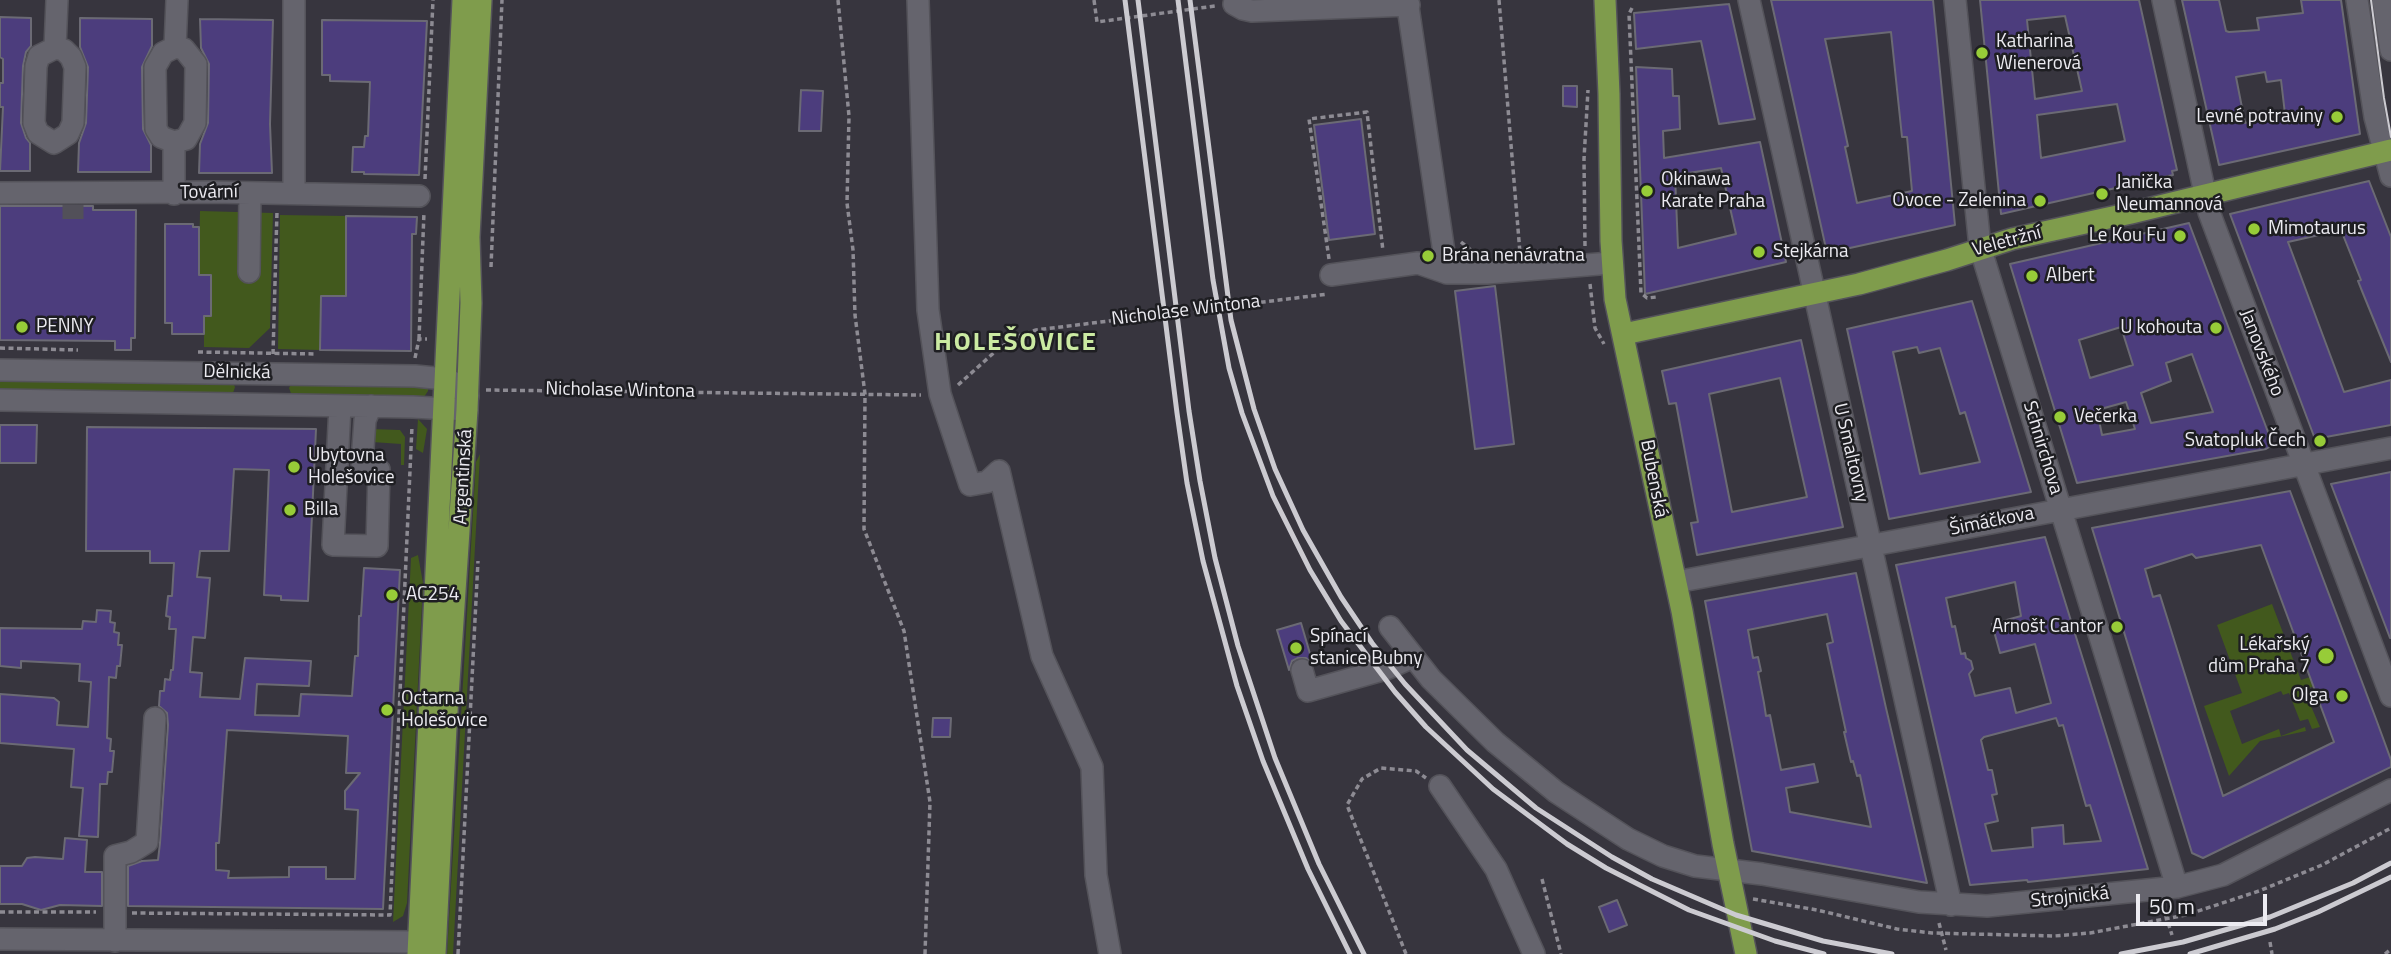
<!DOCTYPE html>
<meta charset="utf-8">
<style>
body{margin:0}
#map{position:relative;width:2391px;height:954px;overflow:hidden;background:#37353e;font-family:"Titillium Web",sans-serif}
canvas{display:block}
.scale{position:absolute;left:2136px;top:894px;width:131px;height:32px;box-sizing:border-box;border:4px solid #ecebf1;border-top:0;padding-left:9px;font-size:21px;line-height:24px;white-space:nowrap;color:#ecebf1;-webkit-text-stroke:5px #1e1e22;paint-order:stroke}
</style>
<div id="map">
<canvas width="2391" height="954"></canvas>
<div class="scale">50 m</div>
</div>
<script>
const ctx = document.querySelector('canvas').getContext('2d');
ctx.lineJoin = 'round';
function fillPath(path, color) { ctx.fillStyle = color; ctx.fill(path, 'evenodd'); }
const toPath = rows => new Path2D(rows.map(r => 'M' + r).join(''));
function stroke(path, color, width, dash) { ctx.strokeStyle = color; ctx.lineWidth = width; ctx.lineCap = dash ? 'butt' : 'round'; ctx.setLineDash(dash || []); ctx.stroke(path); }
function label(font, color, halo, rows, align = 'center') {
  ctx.font = font + ' "Titillium Web",sans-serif'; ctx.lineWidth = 5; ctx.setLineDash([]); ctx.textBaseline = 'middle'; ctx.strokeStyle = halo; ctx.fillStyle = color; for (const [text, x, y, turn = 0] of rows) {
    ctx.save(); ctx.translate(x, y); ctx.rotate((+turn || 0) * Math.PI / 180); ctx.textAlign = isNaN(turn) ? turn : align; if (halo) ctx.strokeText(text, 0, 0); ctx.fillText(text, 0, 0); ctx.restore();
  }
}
const green = toPath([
 [200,211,273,213,270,328,249,348,204,347,204,316,211,315,211,276,192,275,199,259],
 [280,215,346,216,346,297,321,296,320,350,278,349],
 [0,378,232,380,235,387,232,396,0,391],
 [293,381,428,387,428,391,424,397,292,396,289,388],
 [418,419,427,429,423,453,416,449],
 [370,429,400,430,405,437,404,465,401,465,401,444,372,442],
 [480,454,453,954,447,954,476,462],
 [418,555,423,583,407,903,403,916,393,922,411,558],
 [2272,604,2301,680,2310,677,2314,686,2304,690,2320,727,2312,729,2308,719,2300,721,2289,693,2283,695,2281,691,2230,711,2242,744,2279,729,2281,736,2305,727,2306,731,2260,741,2229,776,2204,706,2242,693,2217,625]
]);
const building = toPath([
 [1771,0,1933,0,1955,225,1827,253,1771,0],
 [1891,32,1902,137,1907,137,1912,191,1857,203,1845,147,1848,146,1825,39,1891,32],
 [1980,0,2139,0,2177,170,2172,171,2173,175,2001,214,1980,0],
 [2065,16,2082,91,2035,99,2027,20,2065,16],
 [2117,104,2125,141,2041,158,2037,115,2117,104],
 [2182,0,2219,0,2226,31,2229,32,2259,30,2257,18,2303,13,2301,0,2341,0,2360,134,2219,165,2182,0],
 [2265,72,2267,82,2281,80,2285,114,2245,123,2236,77,2265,72],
 [1729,4,1755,119,1719,124,1701,41,1636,49,1634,13,1729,4],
 [0,17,31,18,31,46,26,52,23,66,21,123,26,138,30,143,30,171,0,171,3,107,0,107,0,83,3,83,3,59,0,57,0,17],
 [80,18,152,19,152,46,142,67,143,129,151,145,151,172,78,172,79,143,86,123,88,67,80,47,80,18],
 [200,19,273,20,270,124,272,173,199,173,200,144,208,123,209,64,201,48,200,19],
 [322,20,427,21,419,175,364,174,364,172,352,172,353,147,364,147,365,136,368,136,370,82,330,81,330,75,322,75,322,20],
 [1636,67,1672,69,1673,96,1679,96,1680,129,1663,131,1664,158,1760,142,1786,262,1645,294,1636,67],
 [1721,168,1736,234,1678,248,1675,175,1721,168],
 [1563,86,1577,86,1577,107,1563,106,1563,86],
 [801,90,823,91,821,131,799,131,801,90],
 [1361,119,1375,234,1329,240,1314,125,1361,119],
 [2369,181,2391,237,2391,362,2362,291,2358,281,2361,280,2341,230,2288,242,2344,392,2391,380,2391,425,2315,439,2230,214,2369,181],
 [0,206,93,206,93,210,136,210,135,338,131,338,131,350,115,350,115,341,0,340,0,206],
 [346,216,417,217,416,234,412,234,411,351,320,350,321,296,346,296,346,216],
 [2189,223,2271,440,2271,446,2266,449,2077,483,2010,264,2189,223],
 [2121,327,2133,365,2090,378,2079,340,2121,327],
 [2192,354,2213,412,2151,423,2141,393,2171,381,2166,363,2192,354],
 [2126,402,2135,429,2102,435,2097,410,2126,402],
 [165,224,193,224,193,227,199,227,199,275,211,275,211,316,204,316,204,334,172,334,172,323,165,323,165,224],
 [1495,286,1514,444,1475,449,1455,291,1495,286],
 [1972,301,2031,492,1889,519,1847,329,1972,301],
 [1917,347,1919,353,1940,348,1960,414,1965,412,1980,462,1920,474,1893,352,1917,347],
 [1801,340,1843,527,1697,555,1691,523,1698,522,1676,403,1669,404,1662,371,1801,340],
 [1780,378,1807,497,1732,512,1709,394,1780,378],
 [0,425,37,425,36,463,0,463,0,425],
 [87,427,316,429,308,601,281,600,281,596,264,595,269,470,234,469,229,551,200,551,197,577,210,578,205,638,193,637,190,672,202,673,200,697,240,699,245,658,311,661,309,686,257,684,255,715,299,716,301,694,352,696,355,656,358,656,359,616,361,616,364,568,400,570,383,909,128,906,128,866,142,861,158,860,160,843,168,725,167,713,159,706,160,691,164,691,165,679,170,680,171,670,173,670,176,629,169,629,170,617,166,616,168,596,172,596,174,563,150,563,150,551,86,551,87,427],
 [227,730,348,736,346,773,360,773,345,791,345,809,358,810,355,879,326,879,326,867,289,867,289,877,228,878,229,871,216,870,216,843,219,843,227,730],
 [2391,472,2391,638,2390,638,2331,484,2391,472],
 [2290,491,2376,719,2391,760,2391,767,2203,858,2192,853,2092,528,2290,491],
 [2261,545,2334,742,2223,796,2160,595,2153,597,2145,569,2192,554,2196,558,2261,545],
 [2045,537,2148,869,2028,882,2027,880,1970,885,1896,565,2045,537],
 [2015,582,2021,616,1992,624,2000,653,2035,644,2051,703,2016,713,2010,688,1975,696,1969,674,1973,669,1971,661,1966,658,1965,653,1961,654,1955,626,1952,627,1946,598,2015,582],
 [2056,718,2059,726,2063,725,2086,806,2090,805,2101,841,2064,844,2063,825,2032,828,2033,847,1992,851,1985,824,1998,821,1992,795,1997,794,1992,770,1988,770,1981,740,1984,737,2056,718],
 [1856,573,1886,708,1927,883,1752,851,1705,601,1856,573],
 [1827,614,1833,642,1827,644,1846,732,1844,732,1851,762,1853,761,1857,776,1860,775,1871,827,1790,812,1786,788,1818,782,1814,764,1781,770,1770,715,1766,716,1764,703,1758,672,1761,671,1758,657,1753,658,1748,630,1827,614],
 [97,610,111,611,110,622,115,623,114,632,119,633,118,645,122,645,120,666,117,666,116,678,109,677,107,738,111,739,110,751,114,751,112,772,108,772,107,784,100,784,98,837,79,836,83,788,71,787,74,749,0,743,0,694,54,698,59,702,57,725,88,727,91,682,79,681,80,664,21,661,21,668,0,666,0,628,82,629,83,621,96,622,97,610],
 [1301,623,1313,664,1306,658,1298,658,1292,661,1289,670,1277,630,1301,623],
 [933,718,951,718,950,737,932,737,933,718],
 [65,838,87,840,85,872,102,872,102,906,60,905,41,910,22,904,0,904,0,866,22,866,27,858,35,857,63,859,65,838],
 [1617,900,1627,925,1609,932,1599,907,1617,900]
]);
const minorTunnel = toPath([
 [73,219,73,205]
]);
const path = toPath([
 [838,0,849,116,847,203,853,250,855,315,865,394,864,529,904,631,930,802,925,954],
 [1094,0,1097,22,1215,6],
 [1499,0,1520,253],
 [1632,8,1629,14,1641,293,1647,298,1657,297],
 [425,179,433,0],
 [1461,242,1477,255],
 [1585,246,1584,159,1588,90],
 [1329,259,1309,119,1367,112,1383,251],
 [491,267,502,0],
 [1590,284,1595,328,1604,344],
 [419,339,424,212],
 [0,348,78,350],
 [198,352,316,354],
 [273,354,277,211],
 [415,358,419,339,427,339],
 [958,385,998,349,1018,336,1036,330,1328,294],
 [486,390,921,395],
 [1542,879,1561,954],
 [1753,899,1817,910,1897,929,1932,933,2054,936,2090,933,2186,915,2259,891,2322,865,2391,828],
 [2163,907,2172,935],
 [0,912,96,912],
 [132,913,390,915,412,426],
 [1939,923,1946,950],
 [2270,942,2272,954],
 [458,954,478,561],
 [1406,954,1347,805,1362,779,1381,768,1416,771,1426,778],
 [2385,954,2391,949]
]);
const minor = toPath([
 [294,0,294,193],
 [918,0,928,310,940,394,970,485,987,482,999,471,1042,656,1092,767,1096,875,1110,954],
 [1407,0,1447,273],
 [1749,0,1951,905],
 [1955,0,1980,247,2177,887],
 [2163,0,2209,212,2391,696],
 [2357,0,2375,117,2391,176],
 [2383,0,2391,50],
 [1234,4,1243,9,1252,11,1409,5],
 [175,47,184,49,196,64,195,123,186,139,174,142,161,137,156,129,155,67,163,53,175,47,177,0],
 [55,48,64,50,71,57,75,67,73,123,68,134,54,143,38,133,34,123,36,66,39,56,55,48,57,0],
 [174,142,174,194],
 [0,193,212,192,419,196],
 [249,272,250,193],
 [1331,275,1418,263,1447,273,1487,273,1611,263],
 [0,370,415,376,445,379,453,382,468,396],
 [0,400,413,407,467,410],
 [340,406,333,545,377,546,379,470,362,462,365,420,371,406],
 [1676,582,2391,448],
 [1390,627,1431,679,1495,742,1556,792,1628,839,1663,856,1695,866,1762,874,1919,902,1987,906,2177,887,2223,875,2391,790],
 [1302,670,1308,691,1386,669,1413,657],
 [1440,786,1496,869,1534,954],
 [0,939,419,942],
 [115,941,115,856,131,852,147,842,155,718]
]);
const major = toPath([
 [1605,0,1609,94,1611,241,1615,299,1682,611,1723,844,1746,954],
 [1624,334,1859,284,1947,260,2012,239,2131,213,2391,150],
 [418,954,463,0],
 [435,954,446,727,467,410,471,303,469,237,481,0]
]);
const tram = toPath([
 [2371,0,2384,98,2391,137]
]);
const rail = toPath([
 [1125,0,1177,413,1187,483,1203,561,1237,686,1263,761,1308,869,1350,954],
 [1138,0,1189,411,1200,481,1215,558,1238,646,1275,758,1319,864,1364,954],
 [1178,0,1213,280,1229,368,1242,413,1273,496,1310,570,1341,621,1395,692,1426,727,1493,789,1567,844,1606,868,1689,910,1775,941,1824,954],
 [1190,0,1231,320,1254,409,1275,469,1303,530,1341,597,1372,643,1405,684,1467,750,1536,808,1612,857,1652,879,1736,915,1823,941,1892,954],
 [2121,954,2183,942,2270,917,2353,883,2391,863],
 [2190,954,2275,929,2318,912,2391,877]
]);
const markers = [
 [1982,53,7,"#97cc38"],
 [2337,117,7,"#97cc38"],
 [1647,191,7,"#97cc38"],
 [2102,194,7,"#97cc38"],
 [2040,201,7,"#97cc38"],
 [2254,229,7,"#97cc38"],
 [2180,236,7,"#97cc38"],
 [1759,252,7,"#97cc38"],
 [1428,256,7,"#97cc38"],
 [2032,276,7,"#97cc38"],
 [22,327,7,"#97cc38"],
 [2216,328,7,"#97cc38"],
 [2060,417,7,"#97cc38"],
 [2320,441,7,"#97cc38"],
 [294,467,7,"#97cc38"],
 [290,510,7,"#97cc38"],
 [392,595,7,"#97cc38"],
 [2117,627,7,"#97cc38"],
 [1296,648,7,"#97cc38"],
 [2326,656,9,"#97cc38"],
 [2342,696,7,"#97cc38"],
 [387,710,7,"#97cc38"]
];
const poiNames = [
 ["Katharina",1996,42],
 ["Wienerová",1996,64],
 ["Levné potraviny",2323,117,"right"],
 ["Okinawa",1661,180],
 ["Karate Praha",1661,202],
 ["Janička",2116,183],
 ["Neumannová",2116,205],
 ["Ovoce - Zelenina",2026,201,"right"],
 ["Mimotaurus",2268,229],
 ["Le Kou Fu",2166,236,"right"],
 ["Stejkárna",1773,252],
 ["Brána nenávratna",1442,256],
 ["Albert",2046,276],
 ["PENNY",36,327],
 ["U kohouta",2202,328,"right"],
 ["Večerka",2074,417],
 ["Svatopluk Čech",2306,441,"right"],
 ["Ubytovna",308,456],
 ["Holešovice",308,478],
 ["Billa",304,510],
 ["AC254",406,595],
 ["Arnošt Cantor",2103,627,"right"],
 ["Spínací",1310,637],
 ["stanice Bubny",1310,659],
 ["Lékařský",2310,645,"right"],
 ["dům Praha 7",2310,667,"right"],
 ["Olga",2328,696,"right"],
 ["Octarna",401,699],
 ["Holešovice",401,721]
];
const streetNames = [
 ["Tovární",209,193,-1],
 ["Veletržní",2007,242,-15],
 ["Nicholase Wintona",1186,311,-7],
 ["Janovského",2261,353,69],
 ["Dělnická",237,373,1],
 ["Nicholase Wintona",620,391,1],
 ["Schnirchova",2042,448,73],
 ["U Smaltovny",1850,453,77],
 ["Argentinská",464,477,-87],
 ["Bubenská",1653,479,79],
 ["Šimáčkova",1992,522,-11],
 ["Strojnická",2070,898,-6]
];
const districtNames = [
 ["HOLEŠOVICE",1016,344]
];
fillPath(green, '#42591d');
fillPath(building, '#4c3d7d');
stroke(building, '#6b6a74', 2);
stroke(minorTunnel, '#525059', 21, [21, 10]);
stroke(minor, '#54535a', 24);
stroke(major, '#54535a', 24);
stroke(path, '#8d8b93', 3.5, [5, 3.5]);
stroke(minor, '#65646d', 21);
stroke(major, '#7f9c4c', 21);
stroke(tram, '#cccbd1', 2);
stroke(rail, '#cccbd1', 5);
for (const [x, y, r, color] of markers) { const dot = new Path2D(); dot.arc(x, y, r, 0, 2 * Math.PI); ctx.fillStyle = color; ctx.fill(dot); stroke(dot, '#1e1e22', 2.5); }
label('19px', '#ecebf1', '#1e1e22', poiNames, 'left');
label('19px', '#ecebf1', '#1e1e22', streetNames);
ctx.letterSpacing = '2px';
label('bold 26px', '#cbeaa2', '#1e1e22', districtNames);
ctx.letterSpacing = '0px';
</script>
